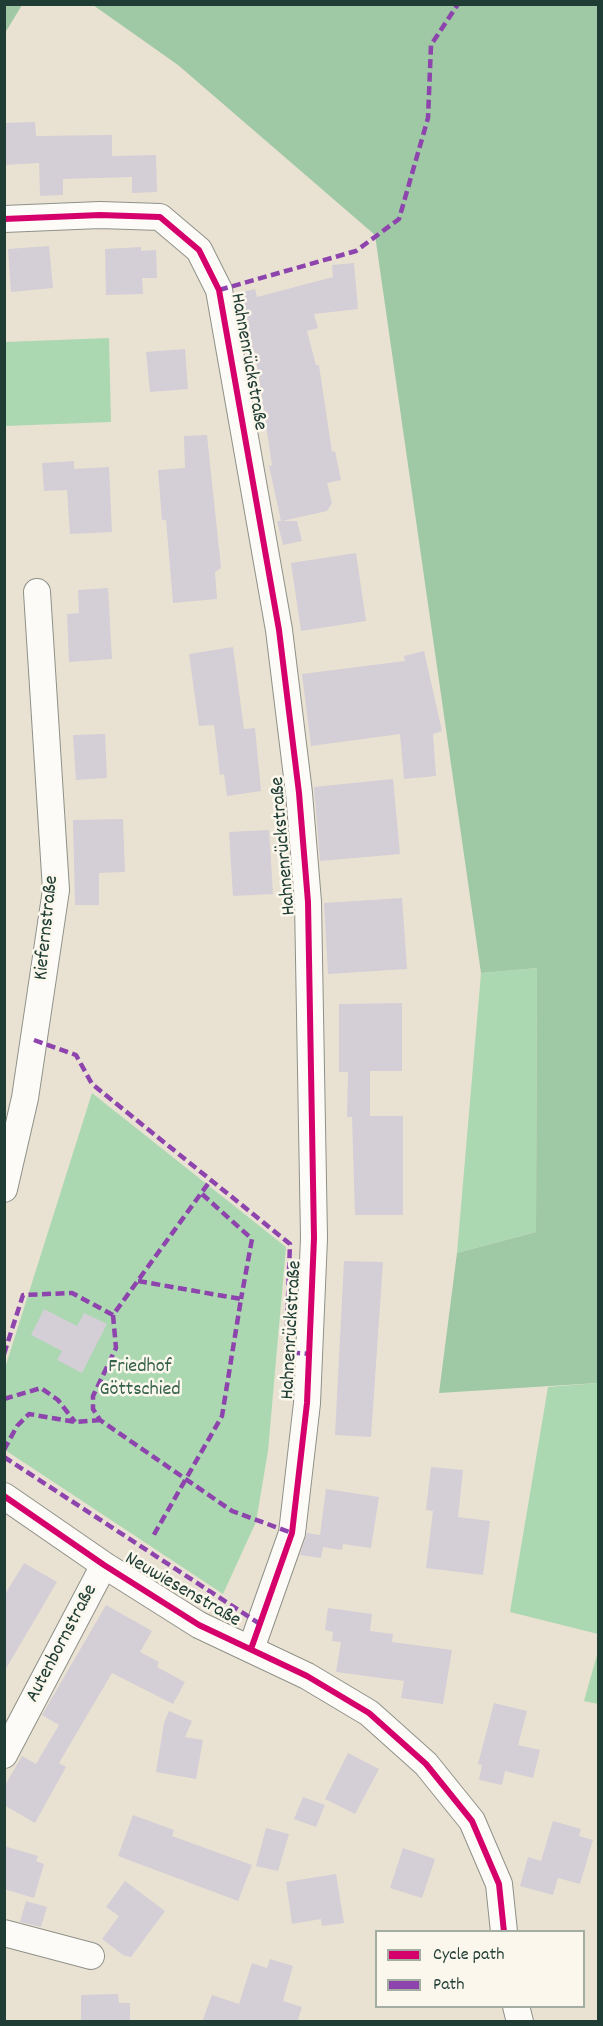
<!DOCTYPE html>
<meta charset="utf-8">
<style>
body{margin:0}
#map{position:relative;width:603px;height:2026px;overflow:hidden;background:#e9e2d3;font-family:Dekko,sans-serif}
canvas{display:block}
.frame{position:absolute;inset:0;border:6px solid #1f3d34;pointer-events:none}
.legend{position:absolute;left:375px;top:1930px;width:210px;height:78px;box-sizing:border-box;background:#fbf7ec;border:2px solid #a3ada2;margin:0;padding:8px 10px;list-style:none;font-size:18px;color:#1f3d34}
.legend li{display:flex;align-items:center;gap:12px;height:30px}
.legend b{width:30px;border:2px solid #a3ada2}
</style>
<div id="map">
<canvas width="603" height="2026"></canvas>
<div class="frame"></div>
<ul class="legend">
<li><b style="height:8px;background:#d6006c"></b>Cycle path</li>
<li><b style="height:8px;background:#8e44ad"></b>Path</li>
</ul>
</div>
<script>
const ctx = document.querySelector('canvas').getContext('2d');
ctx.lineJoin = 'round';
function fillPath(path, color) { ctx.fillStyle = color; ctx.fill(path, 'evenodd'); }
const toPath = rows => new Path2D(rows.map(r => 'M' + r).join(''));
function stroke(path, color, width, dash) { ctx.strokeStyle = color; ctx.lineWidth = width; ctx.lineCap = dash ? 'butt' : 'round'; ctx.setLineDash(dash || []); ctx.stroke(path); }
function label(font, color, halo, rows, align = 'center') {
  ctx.font = font + ' Dekko,sans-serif'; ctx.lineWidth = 5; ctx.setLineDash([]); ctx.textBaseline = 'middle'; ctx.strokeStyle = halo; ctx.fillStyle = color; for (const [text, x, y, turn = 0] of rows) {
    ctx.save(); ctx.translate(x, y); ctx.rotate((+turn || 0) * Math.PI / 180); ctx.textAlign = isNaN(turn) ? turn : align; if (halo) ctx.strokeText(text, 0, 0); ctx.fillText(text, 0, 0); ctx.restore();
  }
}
const green = toPath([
 [109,338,111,422,5,426,5,342],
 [537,968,536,1232,457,1253,481,973],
 [92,1093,286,1247,268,1451,256,1522,223,1594,5,1450,5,1368],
 [598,1383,598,1634,510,1612,548,1387],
 [598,1651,598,1704,584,1701]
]);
const forest = toPath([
 [5,4,22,5,5,33,4,5],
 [93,5,598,5,598,1383,439,1393,457,1253,536,1232,537,968,481,973,375,235,178,65]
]);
const building = toPath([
 [35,122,36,136,112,135,112,156,156,155,157,192,132,193,132,177,63,179,63,195,40,196,39,163,4,165,4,123],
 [49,246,53,288,11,292,8,249],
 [141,247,141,251,156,250,157,278,142,278,143,294,106,295,105,249],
 [354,263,358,309,314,314,318,328,307,331,316,365,319,365,332,452,335,451,341,480,327,483,332,503,327,511,282,521,297,521,302,541,283,545,277,521,281,521,269,466,272,465,255,352,246,354,235,294,255,289,257,297,333,277,332,265],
 [185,349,188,389,150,392,146,352],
 [207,435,221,568,215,572,217,599,173,603,166,520,162,520,158,470,185,468,184,436],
 [74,461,74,469,109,467,112,532,70,534,67,490,44,491,42,463],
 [356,553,366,621,301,631,291,563],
 [108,588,112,659,69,662,67,614,79,613,78,590],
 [233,647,244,729,255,728,261,791,227,796,224,774,220,775,214,725,199,726,189,654],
 [424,651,442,731,433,734,436,776,404,779,400,734,311,746,302,674,405,661,404,656],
 [105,734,107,778,76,780,73,735],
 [393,779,400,854,320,861,314,787],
 [123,819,125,872,99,873,99,905,75,905,73,820],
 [269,830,273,894,233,896,229,832],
 [402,898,407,969,328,974,324,903],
 [402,1003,402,1071,370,1071,370,1116,403,1116,403,1215,355,1215,352,1117,347,1117,348,1072,339,1072,339,1004],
 [344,1261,383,1262,371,1437,335,1435],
 [44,1309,77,1326,84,1313,107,1324,82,1373,57,1360,62,1351,31,1335],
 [431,1467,463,1470,458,1517,490,1521,483,1575,426,1568,433,1511,426,1510],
 [326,1489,379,1497,371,1548,343,1544,342,1550,323,1547,321,1558,300,1555,307,1533,320,1535],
 [24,1563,57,1582,4,1672,4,1596],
 [106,1605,152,1631,140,1652,159,1662,157,1667,185,1682,173,1704,112,1673,59,1763,66,1767,35,1823,4,1805,4,1787,22,1756,36,1764,59,1725,42,1715],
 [328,1608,372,1614,370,1631,393,1634,392,1642,452,1650,443,1704,401,1698,404,1681,336,1672,341,1642,332,1641,333,1632,325,1630],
 [494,1703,527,1711,518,1745,540,1750,533,1778,505,1771,502,1785,479,1780,482,1765,478,1764],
 [169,1711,192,1721,185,1737,203,1740,196,1779,156,1772,164,1723],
 [348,1753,379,1769,355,1814,325,1799],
 [303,1797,325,1805,316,1827,294,1819],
 [133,1815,174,1830,172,1836,252,1865,238,1901,118,1856],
 [553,1821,581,1829,579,1836,593,1840,580,1884,558,1878,553,1895,520,1886,528,1857,541,1861],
 [266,1828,289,1834,278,1871,256,1866],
 [4,1846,38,1856,36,1861,44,1864,34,1898,4,1889],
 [403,1848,435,1859,422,1898,390,1888],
 [336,1874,344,1923,322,1926,321,1919,292,1924,286,1882],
 [125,1881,165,1911,131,1957,123,1955,102,1939,119,1916,106,1907],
 [26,1901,47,1907,41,1927,20,1922],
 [270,1959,293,1966,283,2001,302,2007,297,2022,202,2022,212,1995,239,2004,252,1963,267,1968],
 [118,1994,119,2003,130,2003,130,2022,81,2022,81,1995]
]);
const minor = toPath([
 [4,219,100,215,160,217,199,250,219,290,279,630,299,793,308,902,314,1238,307,1403,292,1533,251,1649],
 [4,1189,25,1098,56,890,37,592],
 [4,1496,104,1565,199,1625,307,1676,369,1713,426,1764,472,1821,499,1884,504,1932],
 [4,1755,104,1565],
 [4,1933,91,1956],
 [516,2006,520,2022]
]);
const quiet = toPath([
 [219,290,356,251,399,219,428,118,431,45,458,4],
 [34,1040,76,1055,92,1084,290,1244,286,1352,309,1354],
 [202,1194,252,1239,241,1299],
 [138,1281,241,1299,222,1416,152,1538],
 [113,1315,116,1348,93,1396,93,1409,100,1420,232,1511,292,1533],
 [4,1354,23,1295,72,1293,113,1315,210,1181],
 [4,1399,41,1388,58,1400,75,1422],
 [4,1450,17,1426,29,1414,75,1422,100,1420],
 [4,1457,260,1624]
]);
const cycleway = toPath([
 [4,219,100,215,160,217,199,250,219,290,279,630,299,793,308,902,314,1238,307,1403,292,1533,251,1649],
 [4,1496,104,1565,199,1625,307,1676,369,1713,426,1764,472,1821,499,1884,504,1932]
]);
const streetNames = [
 ["Hahnenrückstraße",247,362,80],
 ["Hahnenrückstraße",285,846,-95],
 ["Kiefernstraße",48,928,-84],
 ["Hahnenrückstraße",293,1330,-87],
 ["Neuwiesenstraße",182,1591,30],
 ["Autenbornstraße",63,1644,-62]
];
const parkNames = [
 ["Friedhof",140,1368],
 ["Göttschied",140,1391]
];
fillPath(green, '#acd8b1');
fillPath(forest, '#9fc8a4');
fillPath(building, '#d4ced6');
stroke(minor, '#8f9188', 28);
stroke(minor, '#fcfbf8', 26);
stroke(quiet, '#8e44ad', 4.5, [9, 4.5]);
stroke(cycleway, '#d6006c', 6);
label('20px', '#1f3d34', '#fbf7ec', streetNames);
label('20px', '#36624c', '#fbf7ec', parkNames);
</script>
